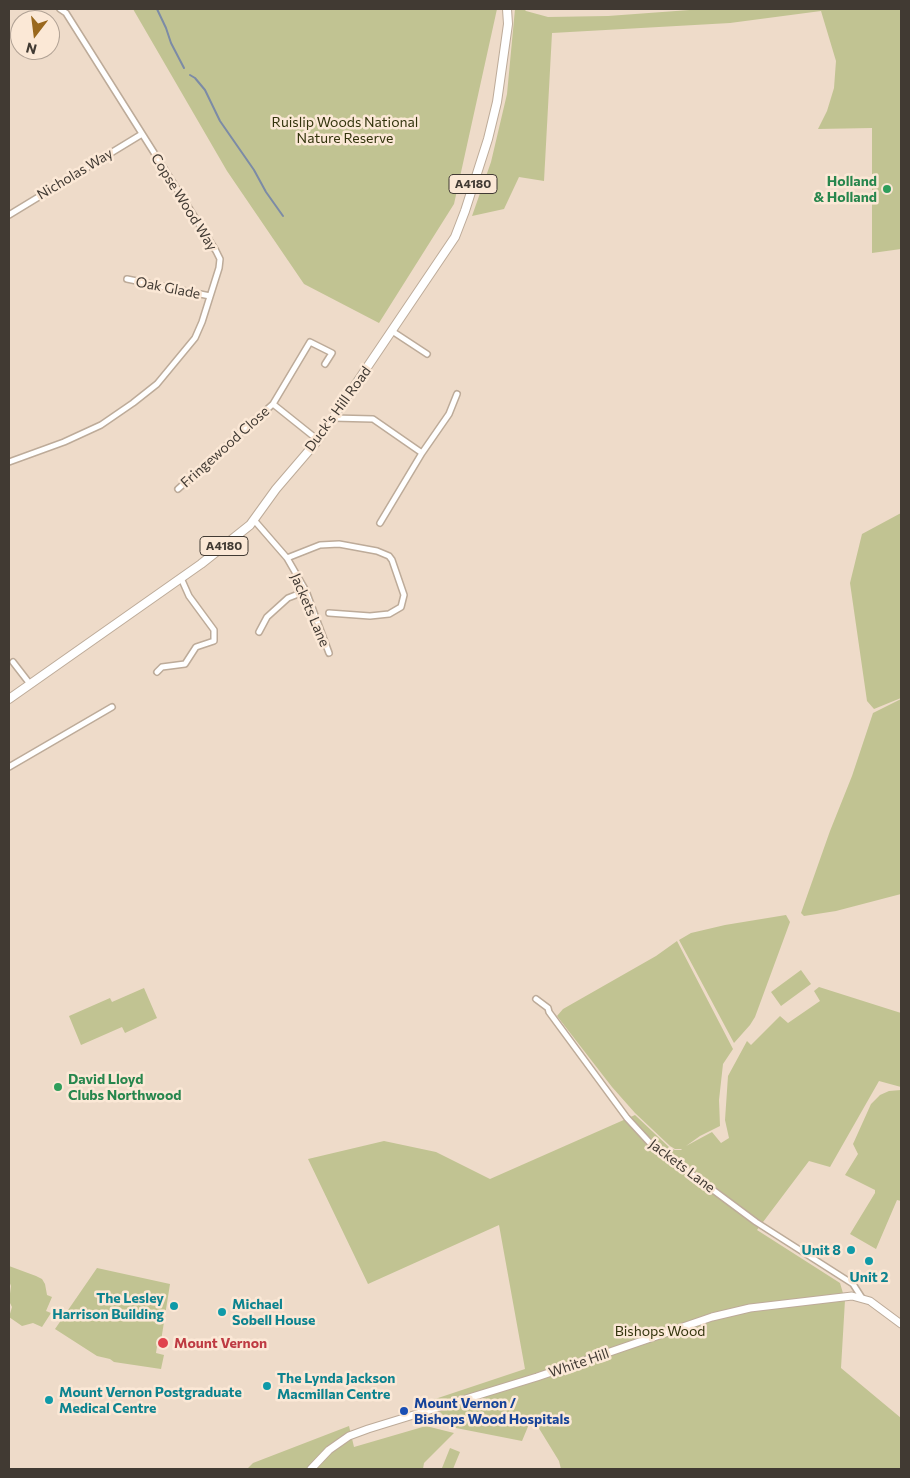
<!DOCTYPE html>
<style>
body{margin:0}
#map{position:relative;width:910px;height:1478px;overflow:hidden;background:#eedbc9;font-family:Commissioner,sans-serif}
canvas{display:block}
.frame{position:absolute;inset:0;border:10px solid #413a33;pointer-events:none}
.north{position:absolute;left:10px;top:10px;width:50px;height:50px;box-sizing:border-box;background:#fbe8d6;border:1px solid #b1a295;border-radius:50%;rotate:195deg;font-size:14px;font-weight:700;line-height:20px;text-align:center;color:#413a33}
.north::after{content:'';display:block;margin:auto;width:18px;height:22px;background:#9a681d;clip-path:polygon(50% 0,100% 100%,50% 72%,0 100%)}
</style>
<div id="map">
<canvas width="910" height="1478"></canvas>
<div class="frame"></div>
<div class="north">N</div>
</div>
<script>
const ctx = document.querySelector('canvas').getContext('2d');
ctx.lineJoin = 'round';
function fillPath(path, color) { ctx.fillStyle = color; ctx.fill(path, 'evenodd'); }
const toPath = rows => new Path2D(rows.map(r => 'M' + r).join(''));
function stroke(path, color, width, dash) { ctx.strokeStyle = color; ctx.lineWidth = width; ctx.lineCap = dash ? 'butt' : 'round'; ctx.setLineDash(dash || []); ctx.stroke(path); }
function label(font, color, halo, rows, align = 'center') {
  ctx.font = font + ' Commissioner,sans-serif'; ctx.lineWidth = 5; ctx.setLineDash([]); ctx.textBaseline = 'middle'; ctx.strokeStyle = halo; ctx.fillStyle = color; for (const [text, x, y, turn = 0] of rows) {
    ctx.save(); ctx.translate(x, y); ctx.rotate((+turn || 0) * Math.PI / 180); ctx.textAlign = isNaN(turn) ? turn : align; if (halo) ctx.strokeText(text, 0, 0); ctx.fillText(text, 0, 0); ctx.restore();
  }
}
const green = toPath([
 [133,9,497,9,454,204,379,323,304,284,227,171],
 [515,9,524,9,526,11,548,17,608,16,703,9,901,9,901,249,872,253,872,128,818,129,827,111,834,88,836,61,821,11,730,23,552,33,544,181,519,177,504,209,472,216,491,162,507,94],
 [901,513,901,698,874,709,867,701,850,583,862,534],
 [901,699,901,894,836,911,804,916,801,913,830,831,852,776,873,713],
 [786,915,790,922,755,1017,750,1025,734,1043,679,940,691,933,725,925],
 [677,941,733,1049,723,1064,719,1100,720,1126,700,1136,686,1146,712,1132,721,1143,729,1138,725,1120,728,1076,747,1041,751,1045,780,1016,788,1023,820,1001,814,991,819,987,901,1013,901,1087,879,1081,830,1167,809,1161,757,1230,840,1283,845,1300,841,1368,901,1418,901,1469,561,1469,559,1461,532,1417,522,1441,456,1428,429,1401,525,1369,499,1225,368,1284,308,1159,384,1141,436,1152,490,1179,635,1115,670,1148,675,1150,681,1150,682,1149,675,1149,670,1146,635,1113,612,1087,557,1016,563,1009,656,956],
 [801,970,811,984,781,1006,771,992],
 [144,988,157,1018,125,1033,122,1027,81,1045,69,1016,110,998,112,1002],
 [901,1090,901,1201,897,1200,876,1249,850,1234,875,1193,875,1190,845,1175,858,1154,853,1144,871,1104,880,1095,889,1091],
 [9,1266,36,1276,42,1279,45,1284,47,1295,52,1297,46,1311,51,1313,42,1327,33,1323,22,1326,9,1317,12,1307,9,1301,11,1286,9,1281],
 [97,1268,170,1284,161,1341,158,1340,156,1353,164,1355,161,1369,114,1362,110,1359,97,1356,55,1329],
 [349,1426,354,1447,426,1426,454,1433,424,1463,423,1469,247,1469,253,1463],
 [450,1448,460,1452,453,1469,446,1469,442,1468]
]);
const stream = toPath([
 [157,9,166,28,171,43,184,68],
 [190,75,195,78,205,90,220,121,254,170,266,192,283,216]
]);
const street = toPath([
 [9,215,142,134],
 [127,279,210,296],
 [392,331,427,354],
 [273,404,318,440],
 [333,418,373,419,422,453],
 [9,462,64,442,101,425,133,403,157,384,195,338,202,322,219,268,220,259,216,251,66,13,60,9],
 [178,489,273,404,310,342,332,353,325,364],
 [254,520,287,558,306,591,329,653],
 [380,523,422,453,449,414,457,394],
 [287,558,320,545,339,544,377,551,389,556,392,560,404,595,401,607,389,614,370,616,329,613],
 [259,632,267,617,288,598,306,591],
 [13,662,30,684],
 [157,672,162,667,185,664,196,647,214,641,214,630,189,596,181,578],
 [9,767,112,707],
 [536,999,548,1008,549,1012,627,1118,650,1143,756,1222,853,1284,862,1298]
]);
const secondary = toPath([
 [311,1469,329,1450,349,1436,368,1429,537,1377,712,1317,750,1308,852,1296,870,1301,901,1324]
]);
const primary = toPath([
 [9,699,201,564,250,525,276,489,318,440,455,237,465,211,488,139,497,102,508,24,507,9]
]);
const markers = [
 [887,189,5,"#2e9e5b"],
 [58,1087,5,"#2e9e5b"],
 [851,1250,5,"#0f9aa8"],
 [869,1261,5,"#0f9aa8"],
 [174,1306,5,"#0f9aa8"],
 [222,1312,5,"#0f9aa8"],
 [163,1343,6,"#e0444e"],
 [267,1386,5,"#0f9aa8"],
 [49,1400,5,"#0f9aa8"],
 [404,1411,5,"#1a4fb4"]
];
const shields = [
 [473,184,48],
 [224,546,48]
];
const shieldNames = [
 ["A4180",473,184],
 ["A4180",224,546]
];
const parkNames = [
 ["Ruislip Woods National",345,122],
 ["Nature Reserve",345,138],
 ["Bishops Wood",660,1331]
];
const streetNames = [
 ["Nicholas Way",75,174,-31],
 ["Copse Wood Way",184,202,58],
 ["Oak Glade",168,288,11],
 ["Duck's Hill Road",338,409,-54],
 ["Fringewood Close",225,447,-42],
 ["Jackets Lane",310,610,67],
 ["Jackets Lane",682,1166,37],
 ["White Hill",579,1363,-19]
];
const leisureNames = [
 ["Holland",877,181],
 ["& Holland",877,197],
 ["David Lloyd",68,1079,"left"],
 ["Clubs Northwood",68,1095,"left"]
];
const cultureNames = [
 ["Unit 8",841,1250,"right"],
 ["Unit 2",869,1277,"center"],
 ["The Lesley",164,1298,"right"],
 ["Harrison Building",164,1314,"right"],
 ["Michael",232,1304],
 ["Sobell House",232,1320],
 ["The Lynda Jackson",277,1378],
 ["Macmillan Centre",277,1394],
 ["Mount Vernon Postgraduate",59,1392],
 ["Medical Centre",59,1408]
];
const healthNames = [
 ["Mount Vernon",174,1343]
];
const transitNames = [
 ["Mount Vernon /",414,1403],
 ["Bishops Wood Hospitals",414,1419]
];
fillPath(green, '#c1c392');
stroke(stream, '#7c8ba6', 2);
stroke(street, '#bdab99', 8);
stroke(secondary, '#bdab99', 9);
stroke(primary, '#bdab99', 10);
stroke(street, '#fff', 5);
stroke(secondary, '#fff', 7);
stroke(primary, '#fff', 8);
for (const [x, y, r, color] of markers) { const dot = new Path2D(); dot.arc(x, y, r, 0, 2 * Math.PI); ctx.fillStyle = color; ctx.fill(dot); stroke(dot, '#fbe8d6', 2); }
for (const [x, y, w] of shields) { const box = new Path2D(); box.roundRect(x - w / 2, y - 9.5, w, 19, 4); ctx.fillStyle = '#fbe8d6'; ctx.fill(box); stroke(box, '#413a33', 1); }
label('bold 12px', '#413a33', null, shieldNames);
label('14px', '#33340d', '#fbe8d6', parkNames);
label('14px', '#413a33', '#fbe8d6', streetNames);
label('bold 14px', '#27864d', '#fbe8d6', leisureNames, 'right');
label('bold 14px', '#0d838f', '#fbe8d6', cultureNames, 'left');
label('bold 14px', '#be3a42', '#fbe8d6', healthNames, 'left');
label('bold 14px', '#164399', '#fbe8d6', transitNames, 'left');
</script>
